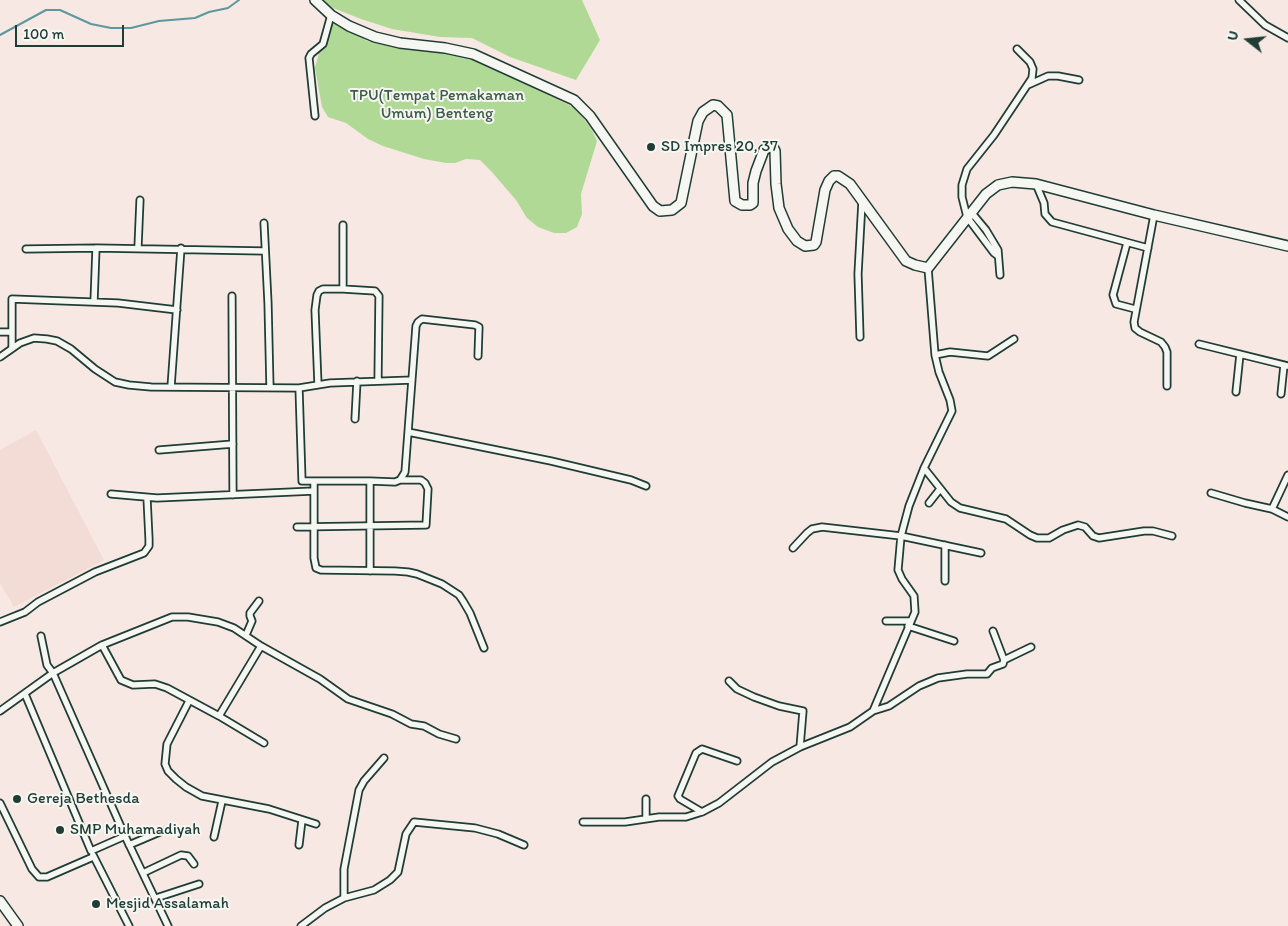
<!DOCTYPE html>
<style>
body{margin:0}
#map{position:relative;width:1288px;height:926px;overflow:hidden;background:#f7e8e3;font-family:Itim,sans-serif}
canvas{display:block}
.north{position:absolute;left:1223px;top:15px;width:50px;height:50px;-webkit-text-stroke:4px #f6f6f2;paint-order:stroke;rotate:286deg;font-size:14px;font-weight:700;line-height:20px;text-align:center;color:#1f3d34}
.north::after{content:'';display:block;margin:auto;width:18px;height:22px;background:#1f3d34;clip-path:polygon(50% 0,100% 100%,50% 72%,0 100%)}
.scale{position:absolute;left:15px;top:25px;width:109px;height:22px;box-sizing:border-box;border:2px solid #1f3d34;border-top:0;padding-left:6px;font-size:15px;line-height:18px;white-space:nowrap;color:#1f3d34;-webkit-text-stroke:4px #f6f6f2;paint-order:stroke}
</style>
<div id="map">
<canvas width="1288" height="926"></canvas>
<div class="north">U</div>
<div class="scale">100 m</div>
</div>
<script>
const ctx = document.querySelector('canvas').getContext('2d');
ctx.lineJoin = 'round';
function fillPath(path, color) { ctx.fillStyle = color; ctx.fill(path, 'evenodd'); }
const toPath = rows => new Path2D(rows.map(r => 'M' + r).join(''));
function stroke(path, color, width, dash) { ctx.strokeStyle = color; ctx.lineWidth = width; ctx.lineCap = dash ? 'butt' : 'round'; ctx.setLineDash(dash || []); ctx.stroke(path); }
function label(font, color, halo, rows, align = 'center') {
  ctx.font = font + ' Itim,sans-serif'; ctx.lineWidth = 4; ctx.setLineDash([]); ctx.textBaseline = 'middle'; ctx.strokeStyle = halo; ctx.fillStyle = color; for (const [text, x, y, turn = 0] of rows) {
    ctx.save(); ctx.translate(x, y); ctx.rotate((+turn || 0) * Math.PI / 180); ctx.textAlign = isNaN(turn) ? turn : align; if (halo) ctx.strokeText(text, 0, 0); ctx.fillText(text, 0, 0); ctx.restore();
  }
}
const built = toPath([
 [36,430,104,560,14,607,0,583,0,450]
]);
const green = toPath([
 [319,0,582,0,600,40,576,80,510,57,472,38,440,37,392,29,361,19,323,4],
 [328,19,342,25,367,41,393,47,441,48,474,58,577,109,592,130,597,141,581,194,582,214,577,227,566,233,554,233,538,227,527,218,516,200,491,171,480,160,466,159,455,163,446,163,424,159,383,146,368,139,346,123,328,117,322,107,315,68]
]);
const stream = toPath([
 [0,35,46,10,60,10,91,24,111,28,131,28,159,21,195,18,209,12,228,8,239,0]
]);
const street = toPath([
 [1239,0,1265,25,1288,38],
 [1028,85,1048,76,1058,76,1079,80],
 [315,116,309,58,311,54,323,44,331,15],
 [1036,184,1044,203,1045,214,1052,222,1148,248],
 [971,212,986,230,998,250,1000,275],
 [1154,215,1134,322,1135,328,1140,332,1161,342,1165,347,1167,352,1167,386],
 [264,223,268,303,270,388],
 [343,225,343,289,375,291,379,296,378,380],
 [1127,243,1113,295,1116,304,1135,309],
 [138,247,140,200],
 [26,249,96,248],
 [998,256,994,253,967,217,962,197,962,185,967,169,994,135,1032,78,1033,69,1030,62,1017,49],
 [232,296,233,495],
 [94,302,96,248,264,251],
 [0,332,11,332],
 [860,337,858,274,862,201],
 [1199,344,1288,366],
 [12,347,12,299,118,303,177,310],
 [935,355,950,352,988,356,1014,339],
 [0,357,20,343,34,338,47,339,57,341,71,349,95,369,115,382,129,385,151,387,299,388,330,383,412,380],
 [318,385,315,310,317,295,319,291,323,289,343,289],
 [171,387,181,248],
 [299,388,302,481,314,481,314,558,316,568,321,570,395,571,408,572,417,574,442,584,459,595,463,601,470,613,484,648],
 [1236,392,1240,354],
 [1281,394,1284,365],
 [355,419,357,381],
 [408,432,551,461,631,480,646,486],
 [159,450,233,444],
 [924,468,951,502,960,508,1006,519,1030,535,1037,538,1049,538,1063,530,1078,525,1085,527,1093,536,1099,538,1144,531,1153,531,1172,536],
 [314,481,370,481,370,571],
 [370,481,395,482,400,480,405,472,416,326,418,322,422,319,475,325,479,327,478,356],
 [1211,493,1245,503,1272,509,1288,517],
 [111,494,157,498,314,491],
 [929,503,940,489],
 [1272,509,1288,475],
 [297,527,426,525,428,489,425,483,421,480,400,480],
 [793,548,807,533,812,529,822,527,901,536,981,553],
 [945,581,945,545],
 [886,621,911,621],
 [0,622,25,612,38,602,95,572,144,553,149,546,149,539,147,498],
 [908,626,954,641],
 [246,635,252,621,250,616,250,613,259,601],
 [102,645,121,680,133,685,155,684,167,688,219,716,264,743],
 [1004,660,1031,647],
 [729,681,737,689,754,697,779,706,803,711,800,747],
 [25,694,91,851,125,836],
 [189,701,167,744,165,764,168,771,176,779,186,787,202,796,269,809,316,824],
 [0,711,53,673,47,665,41,636],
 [873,711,889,706,919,686,938,678,967,674,987,674,992,668,1003,664,1004,660,993,631],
 [219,716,261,646],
 [0,803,32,869,39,877,47,877,93,857],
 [702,812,680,799,678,796,696,753,702,749,737,761],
 [646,819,646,799],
 [583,822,625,822,659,817,686,817,702,812,719,803,772,762,800,747,850,727,873,711,915,612,914,596,902,579,898,570,901,536,909,506,924,468,952,411,950,400,939,372,935,355,928,268],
 [214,837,222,801],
 [129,845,162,831],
 [299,845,302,820],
 [93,855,129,926],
 [143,873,181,855,188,856,194,864],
 [156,898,199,884],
 [344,898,374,890,390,880,398,872,406,834,414,822,475,828,498,834,524,845],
 [168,926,125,836,53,673,102,645,172,617,188,617,218,622,234,628,261,646,320,679,348,699,392,714,411,724,424,726,439,734,456,739],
 [301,926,325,908,344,898,344,869,359,790,364,781,384,758]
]);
const secondary = toPath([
 [315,0,331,15,349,26,375,37,400,43,445,48,473,54,574,100,590,116,653,206,660,211,672,210,681,203,698,121,703,112,713,105,718,106,727,115,735,201,742,205,750,205,753,203,753,183,756,171,764,150,770,146,773,147,775,151,776,184,779,208,788,229,797,241,805,246,814,245,816,242,825,190,829,181,834,176,838,176,850,184,906,261,915,265,928,268,986,194,998,185,1012,182,1036,184,1154,215,1288,246],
 [0,901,18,926]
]);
const markers = [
 [651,147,5,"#1f3d34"],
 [17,799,5,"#1f3d34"],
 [60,830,5,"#1f3d34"],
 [96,904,5,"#1f3d34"]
];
const parkNames = [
 ["TPU(Tempat Pemakaman",437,96],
 ["Umum) Benteng",437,114]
];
const poiNames = [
 ["SD Impres 20, 37",661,147],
 ["Gereja Bethesda",27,799],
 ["SMP Muhamadiyah",70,830],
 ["Mesjid Assalamah",106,904]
];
fillPath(built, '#f3dbd6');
fillPath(green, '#b0d996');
stroke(stream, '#5d979f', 2);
stroke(street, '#1f3d34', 9);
stroke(secondary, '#1f3d34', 12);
stroke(street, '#f6f6f2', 5.5);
stroke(secondary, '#f6f6f2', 9);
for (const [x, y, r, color] of markers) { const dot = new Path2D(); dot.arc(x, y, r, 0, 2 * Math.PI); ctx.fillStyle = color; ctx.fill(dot); stroke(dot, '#f6f6f2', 2); }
label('16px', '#3c5c48', '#f6f6f2', parkNames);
label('16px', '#1f3d34', '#f6f6f2', poiNames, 'left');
</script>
